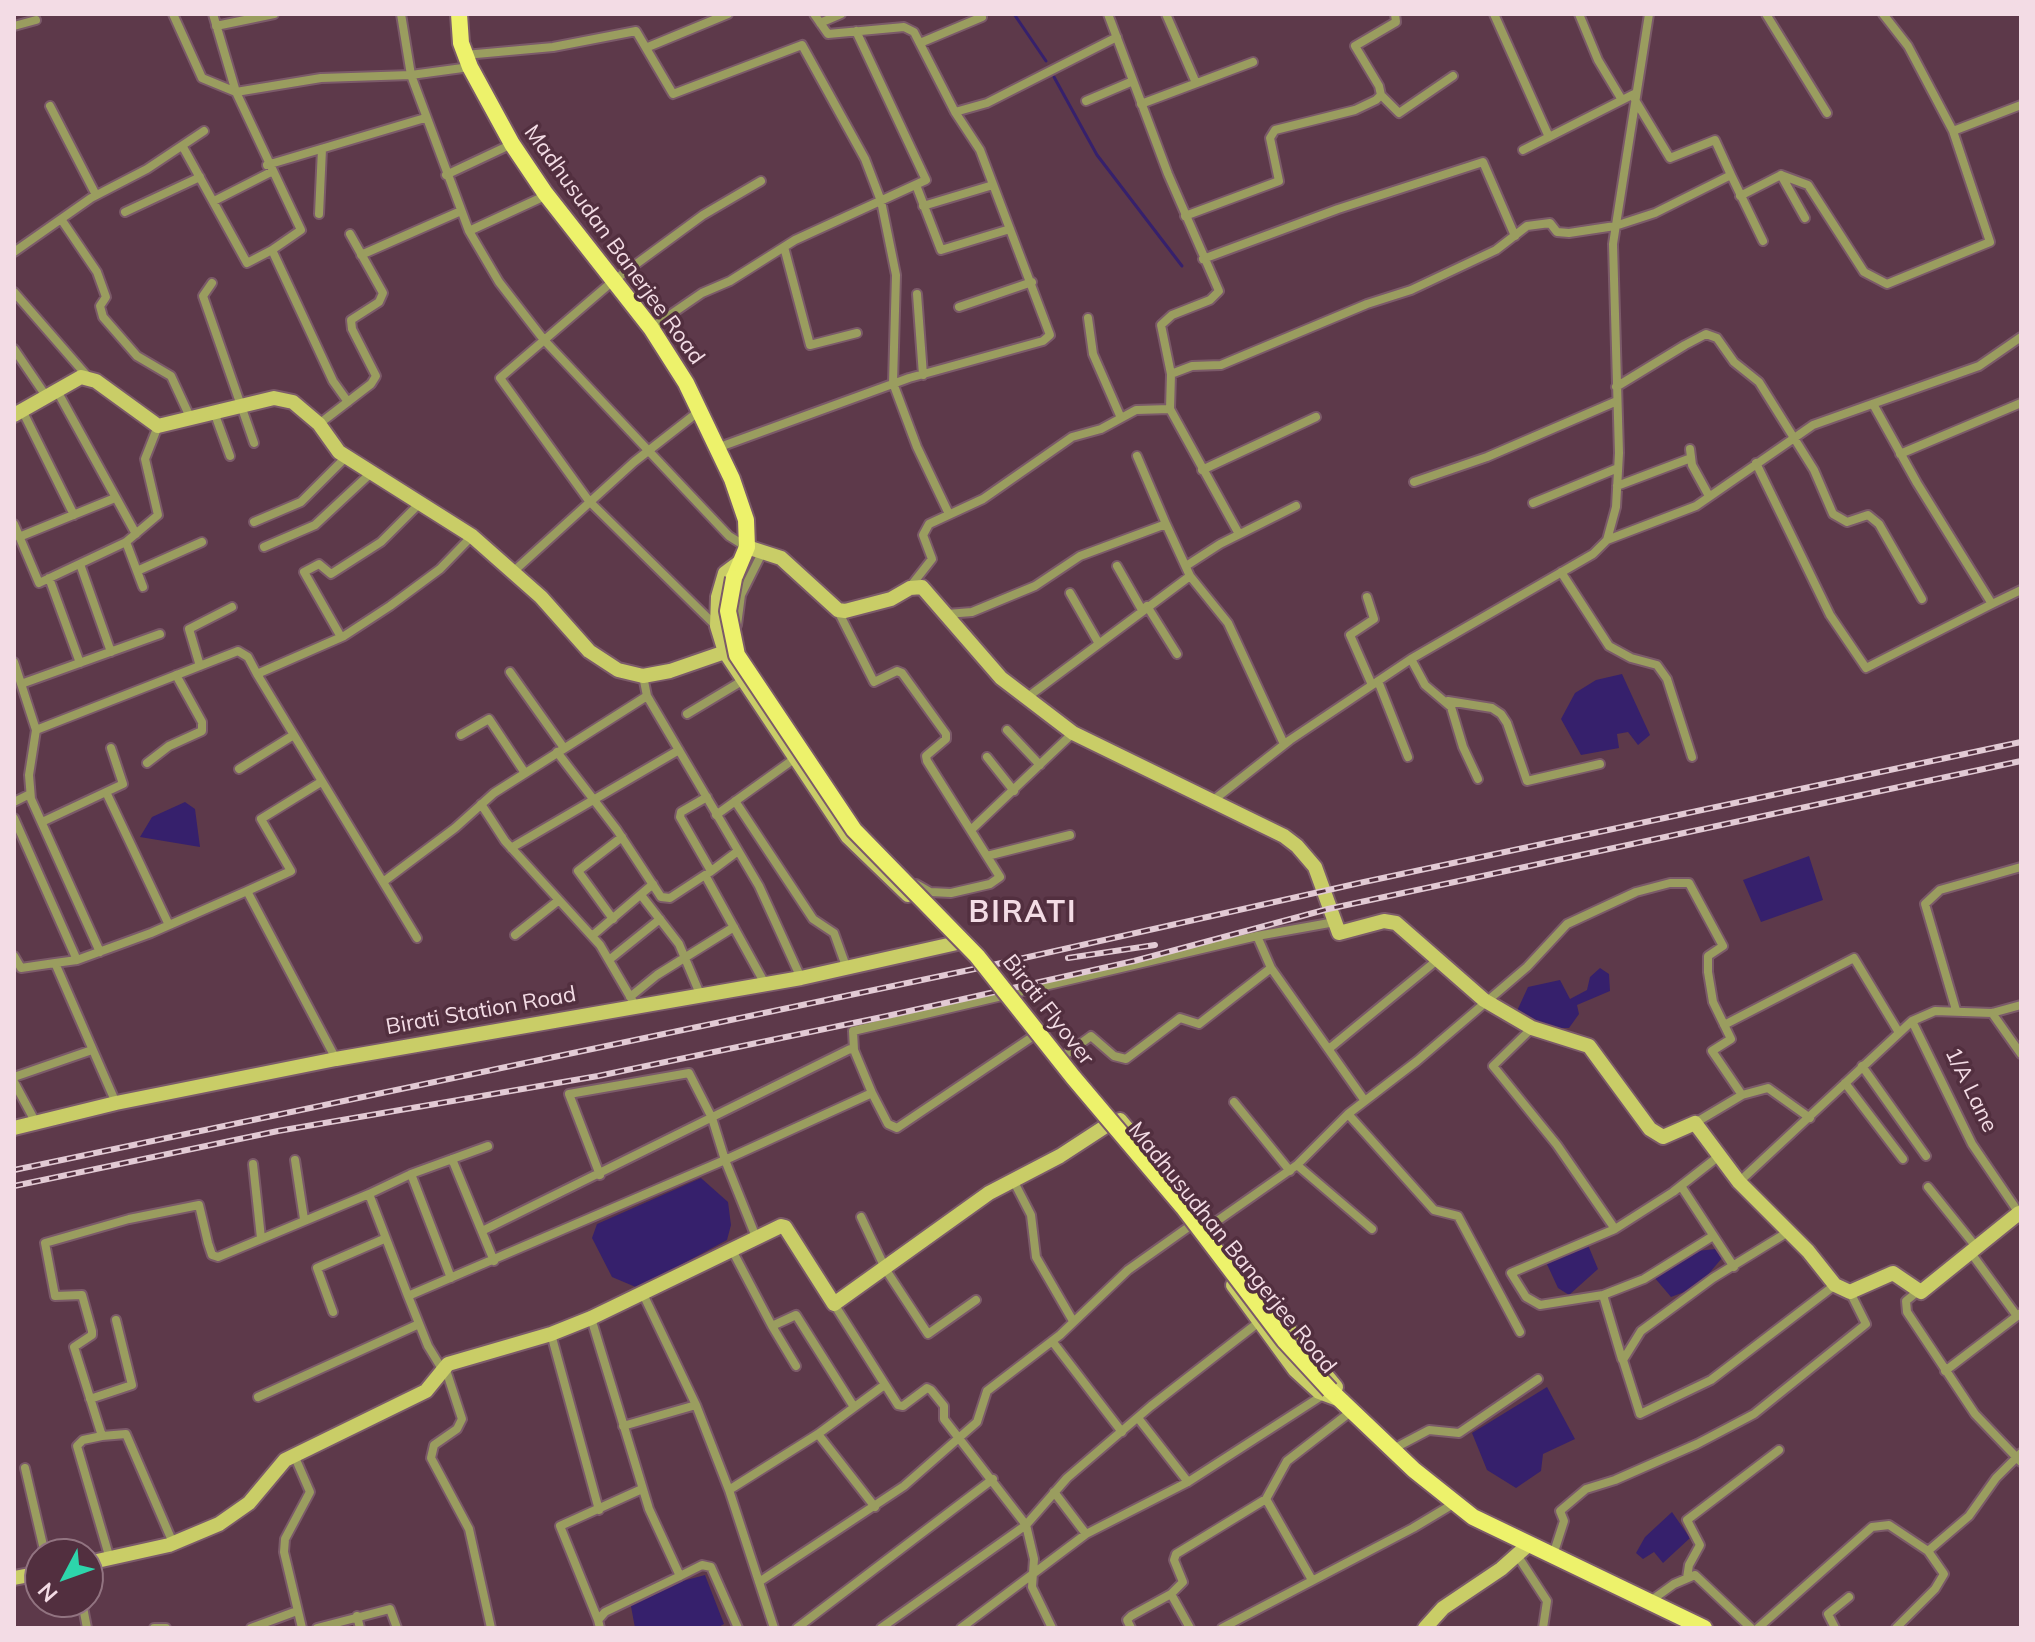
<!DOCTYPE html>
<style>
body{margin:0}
#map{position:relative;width:2035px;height:1642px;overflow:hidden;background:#5d394a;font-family:Mulish,sans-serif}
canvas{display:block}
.frame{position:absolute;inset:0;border:16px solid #f3dce5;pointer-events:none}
.north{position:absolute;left:24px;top:1538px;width:80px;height:80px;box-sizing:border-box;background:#522f3f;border:2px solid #927481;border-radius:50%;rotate:229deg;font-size:22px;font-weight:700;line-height:32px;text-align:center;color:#f3dce5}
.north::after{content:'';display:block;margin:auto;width:28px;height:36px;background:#2dd5ab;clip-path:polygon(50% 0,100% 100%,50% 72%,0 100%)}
</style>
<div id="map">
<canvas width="2035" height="1642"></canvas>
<div class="frame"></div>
<div class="north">N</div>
</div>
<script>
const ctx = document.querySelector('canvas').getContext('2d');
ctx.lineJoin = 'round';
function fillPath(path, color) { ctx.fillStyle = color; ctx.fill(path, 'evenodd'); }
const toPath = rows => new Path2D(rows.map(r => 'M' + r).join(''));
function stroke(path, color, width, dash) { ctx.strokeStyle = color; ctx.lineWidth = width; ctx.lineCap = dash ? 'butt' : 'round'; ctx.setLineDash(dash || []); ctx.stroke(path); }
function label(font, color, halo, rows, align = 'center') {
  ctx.font = font + ' Mulish,sans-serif'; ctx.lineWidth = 7; ctx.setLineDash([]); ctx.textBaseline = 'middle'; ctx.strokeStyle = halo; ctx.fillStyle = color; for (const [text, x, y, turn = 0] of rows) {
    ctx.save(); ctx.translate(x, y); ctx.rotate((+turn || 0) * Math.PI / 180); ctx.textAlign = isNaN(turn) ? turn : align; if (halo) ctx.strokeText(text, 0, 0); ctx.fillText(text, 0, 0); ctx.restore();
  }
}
const water = toPath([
 [1622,674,1650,735,1638,745,1628,732,1617,734,1619,748,1581,755,1561,719,1575,693,1596,680],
 [185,802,195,809,200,847,140,837,152,817],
 [1809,856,1823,900,1761,922,1743,880],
 [1600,968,1609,974,1610,991,1577,1005,1579,1014,1569,1028,1546,1028,1516,1013,1528,987,1560,980,1570,999,1587,990,1590,977],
 [701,1178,728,1202,731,1225,727,1240,638,1288,612,1277,592,1238,597,1224],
 [1588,1245,1598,1269,1569,1295,1558,1288,1545,1260],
 [1715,1249,1722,1258,1706,1277,1687,1291,1671,1297,1654,1277,1697,1251],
 [1547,1387,1575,1439,1543,1454,1541,1471,1516,1488,1487,1470,1472,1433],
 [1672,1512,1690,1538,1663,1563,1654,1552,1643,1559,1636,1553,1645,1537],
 [705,1575,724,1624,717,1628,635,1628,630,1601,642,1592]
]);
const stream = toPath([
 [1014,14,1046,61],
 [1054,77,1097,155,1182,266]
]);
const street = toPath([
 [173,14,202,78,236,92],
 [213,14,236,92],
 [1108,14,1168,174,1219,291,1210,300,1172,315,1161,325,1171,374],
 [1166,14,1196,83],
 [1494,14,1549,137,1636,93],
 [1579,14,1598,60,1622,100],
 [1766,14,1827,113],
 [1883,14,1908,46,1953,131,2021,105],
 [820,23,841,14],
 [14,26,36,20],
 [216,26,274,14],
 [920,43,982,17],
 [648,47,728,14],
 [465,55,553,47,636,31,673,94,802,45,865,159,881,201,896,275,893,383,917,447,949,514],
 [470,67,411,75,469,231,499,282,544,340,729,536,745,546],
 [1381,95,1399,113,1453,76],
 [1086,101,1133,81],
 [1141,104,1253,62],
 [50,106,96,195],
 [955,112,987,103,1117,37],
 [183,147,247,263,272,250],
 [1523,150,1549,137],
 [267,165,425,118],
 [446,175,512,144],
 [1731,175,1763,241],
 [1781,175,1808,185,1864,272,1887,284,1990,242,1953,131],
 [916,185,941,250,1010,229],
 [1740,196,1781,175,1805,218],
 [214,201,271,172],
 [923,206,993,185],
 [125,212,200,177],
 [319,214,322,149],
 [1185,216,1279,181,1270,138,1275,130,1355,110,1376,100,1381,95,1379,86,1355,46,1396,22,1395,14],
 [61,219,97,272,106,297,100,306,103,317,137,356,171,376,190,417],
 [469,231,547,195],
 [784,247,810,345,857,333],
 [14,252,91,198,147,169,204,131],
 [361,255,461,211],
 [1203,259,1338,209,1483,162,1515,236],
 [212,283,203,296,254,443],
 [14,292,88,377],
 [917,294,923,375],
 [959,307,1032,282],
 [1088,318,1093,354,1121,418],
 [651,328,702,293,730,281,795,240,926,180,856,31],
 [14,349,46,396],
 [1616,387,1685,345,1706,334,1717,338,1734,362,1759,382,1814,470,1833,514,1847,522,1868,515,1879,524,1922,599],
 [56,389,136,534],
 [348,402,333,381,272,250,301,230,236,92,321,78,411,75,401,14],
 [1873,404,1917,483,1992,604,2021,590],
 [1170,409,1239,534],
 [22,410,74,515],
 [214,412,230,456],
 [319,424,371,384,376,376,352,329,351,320,379,302,383,293,350,234],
 [717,448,909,378,1043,341,1050,335,980,150,955,112,914,32,904,27,828,34,814,14],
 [1690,449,1692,465,1709,496],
 [1900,454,2021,403],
 [1137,456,1166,524],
 [1756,463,1830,615,1866,668,1992,604],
 [1202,470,1316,417],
 [1414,482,1487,457,1617,401],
 [1617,486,1691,458],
 [1533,503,1618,468],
 [254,522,301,502,346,457],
 [14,524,39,583,126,542,158,515,145,459,158,426],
 [472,536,440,569,390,606,344,636,257,674,383,882,455,828,494,793,647,696],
 [19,537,115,498],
 [1607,540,1696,506,1813,425,1979,366,2021,337],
 [126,542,143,587],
 [264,547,315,525,372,472],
 [80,564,111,652],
 [1117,566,1142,610],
 [1186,566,1220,544,1296,506],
 [137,571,202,542],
 [514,571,634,462,698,412],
 [1561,572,1609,646,1631,658,1657,665,1667,679,1692,757],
 [49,578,80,663],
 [910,587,932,559,923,535,929,524,983,499,1072,437,1101,429,1136,410,1170,409,1171,374,1192,366,1221,365,1367,304,1411,290,1496,250,1527,226,1550,223,1557,232,1569,233,1615,226,1655,213,1731,175,1715,140,1670,158,1635,100],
 [1070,593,1098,642],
 [1367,597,1374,619,1350,635,1372,685],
 [1147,606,1177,654],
 [838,611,874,682,897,671,902,673,946,734,946,739,926,756,927,761,1000,877,990,884,951,893,930,892,916,884],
 [947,614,972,612,1035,586,1080,556,1166,524,1190,576,1228,623,1284,744],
 [737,625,741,595,762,553],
 [716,626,589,501,500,378,613,281,703,215,761,181],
 [341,637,304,572,319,564,331,574,381,542,421,502],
 [1411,659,1425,685,1451,707,1463,747,1478,779],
 [14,662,36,730,29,775,31,799,100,952],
 [200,666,189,629,232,607],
 [510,672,564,748],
 [643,676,647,696,759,886,801,978],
 [1378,681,1408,757],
 [21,684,160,634],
 [1025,699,1190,576],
 [1448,701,1492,708,1501,714,1507,723,1527,781,1600,764],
 [687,714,742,681],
 [36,730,238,651,248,657,257,674],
 [1007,730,1040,765],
 [461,735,489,719,525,773],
 [557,752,617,830,661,897,670,898,705,875,764,982],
 [987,757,1014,791],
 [147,763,169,746,202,731,202,722,176,675],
 [239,769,292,736],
 [106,792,169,925],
 [707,797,681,812,680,817,711,871],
 [735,801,813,919,834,933,847,969],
 [14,802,30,794],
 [1211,802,1290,740,1411,659,1593,554,1607,540,1616,507,1619,453,1613,244,1649,14],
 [481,804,505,841,600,945,635,1005],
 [716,815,794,759],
 [14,818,77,960],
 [42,822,123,784,111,748],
 [971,830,1073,733],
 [511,848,679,750],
 [987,856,1070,835],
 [710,872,738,851],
 [383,882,417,938],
 [247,891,291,871,261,819,321,782],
 [641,895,679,944,700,994],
 [613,919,578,871,622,837],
 [515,935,559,900],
 [592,936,653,884],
 [1257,936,1271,968,1365,1101],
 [14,956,21,968,55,963],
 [609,960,660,919],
 [630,997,657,975,734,927],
 [1956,1010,1925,904,1940,890,2021,867],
 [1992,1013,2021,1054],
 [1912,1021,1972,1144,2019,1213],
 [1724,1025,1854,958,1898,1031],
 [1532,1028,1493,1066,1557,1145,1615,1229],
 [1330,1048,1436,961],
 [854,1050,853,1031,1257,936,1335,922],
 [1065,1055,1091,1036,1114,1056,1126,1059,1180,1018,1199,1024,1271,968],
 [1862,1066,1926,1156],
 [14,1077,92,1050],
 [14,1082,36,1123],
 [1845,1083,1903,1159],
 [1742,1095,1768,1088,1810,1118],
 [1234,1102,1290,1171],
 [116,1103,55,963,77,960,151,933,247,891,336,1059],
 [1348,1114,1434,1210,1458,1216,1520,1332],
 [452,1159,494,1261],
 [295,1160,304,1219],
 [253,1164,261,1238],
 [1297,1165,1372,1229],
 [411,1174,451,1278],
 [1013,1180,1031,1215,1036,1257,1073,1321],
 [1739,1182,1912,1021,1935,1011,1992,1013,2021,1005],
 [1681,1186,1734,1267],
 [1928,1187,1977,1248],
 [861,1217,886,1270,928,1334,976,1300],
 [482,1231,850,1049,854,1050,872,1093],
 [1788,1232,1713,1278,1641,1331,1623,1360,1640,1414,1711,1380,1835,1285],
 [1200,1233,1297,1165,1348,1114,1417,1061,1527,967,1567,924,1636,892,1670,883,1689,883,1723,946,1708,956,1708,972,1713,1002,1731,1039,1712,1051,1742,1095,1695,1123],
 [756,1237,725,1160,872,1093,888,1124,897,1128,1032,1037],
 [732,1250,772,1326,796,1315,854,1407],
 [1971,1253,2017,1316],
 [1917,1292,1906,1301,1907,1312,1975,1414,2021,1462],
 [643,1294,696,1405,729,1490],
 [1603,1295,1540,1305,1526,1297,1511,1273,1615,1229,1673,1192,1719,1156],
 [408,1296,369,1194,411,1174,488,1146],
 [834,1304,898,1405,903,1406,927,1388,931,1390,944,1406,944,1419,1026,1525,1034,1559,1032,1587,1052,1628],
 [333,1312,317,1268,384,1239],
 [591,1318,649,1509,680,1576,702,1565,711,1567,738,1628],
 [772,1326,796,1366],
 [551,1334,599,1510],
 [1052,1341,1122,1432],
 [1622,1359,1603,1295,1644,1279,1713,1236],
 [445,1367,462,1419,457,1429,434,1445,431,1458,469,1529,491,1628],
 [442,1369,428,1346,408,1296,725,1160,712,1118,689,1073,569,1094,600,1175],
 [1945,1371,2021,1313],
 [258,1397,419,1324],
 [90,1399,132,1385,116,1320],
 [1138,1418,1188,1482],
 [623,1426,696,1405],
 [818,1434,875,1507],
 [102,1436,126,1434,173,1543],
 [1393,1449,1429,1430,1459,1433,1538,1379],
 [294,1455,310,1492,285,1539,284,1552,302,1628],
 [25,1468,45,1554],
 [1054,1492,1086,1534],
 [1266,1499,1287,1461,1353,1410],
 [1517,1555,1547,1601,1543,1628],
 [1553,1555,1564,1521,1560,1511,1586,1489,1615,1480,1697,1444,1754,1414,1866,1324,1850,1292],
 [110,1559,77,1446,83,1440,102,1436,74,1347,92,1335,92,1331,82,1295,55,1296,45,1243,129,1219,199,1205,208,1243,212,1255,218,1257,369,1194],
 [1687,1578,1689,1565,1700,1545,1687,1520,1779,1450],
 [759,1582,904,1486,977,1422,987,1391,1060,1335,1128,1270,1190,1226],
 [1171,1594,1183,1582,1174,1560,1176,1554,1266,1499,1312,1580],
 [82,1602,87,1628],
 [1649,1602,1674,1584,1695,1575,1751,1628],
 [357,1616,360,1628],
 [598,1620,560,1526,642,1489],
 [154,1628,166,1628],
 [251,1628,297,1611],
 [317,1628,390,1609,397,1628],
 [600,1628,598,1620,605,1612,680,1576],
 [774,1628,729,1490,818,1434,883,1386],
 [797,1628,993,1479],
 [881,1628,1026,1525,1067,1478,1151,1406,1259,1322],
 [961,1628,1086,1534,1188,1482,1323,1395],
 [1131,1628,1127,1620,1131,1616,1171,1594,1190,1628],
 [1222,1628,1413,1528,1453,1504],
 [1758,1628,1872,1527,1889,1525,1928,1551,1969,1516,1996,1478,2021,1453],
 [1835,1628,1828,1614,1849,1597],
 [1896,1628,1935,1589,1944,1574,1928,1551]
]);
const secondary = toPath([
 [14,415,81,377,96,381,158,426,274,398,293,402,319,424,339,452,472,536,541,597,589,651,618,670,643,676,670,671,725,652],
 [747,547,781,558,838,610,845,611,891,599,910,588,922,587,1001,678,1073,733,1284,836,1297,846,1315,867,1339,933,1384,921,1396,923,1484,1000,1532,1028,1589,1046,1650,1129,1663,1137,1695,1123,1739,1182,1808,1251,1835,1285,1850,1292,1893,1273,1921,1292,2019,1213,2021,1216],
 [741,561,725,573,718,597,717,626,725,652,848,837,908,895],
 [1120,1120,1194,1208],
 [14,1128,116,1103,336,1059,801,978,957,943],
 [1245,1276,1336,1387],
 [1233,1285,1295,1370,1319,1392,1343,1401],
 [88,1563,169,1545,219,1524,249,1503,285,1460,426,1391,448,1364,551,1334,591,1318,781,1226,785,1227,834,1304,989,1193,1060,1156,1106,1126],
 [14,1578,40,1573],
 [1425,1628,1443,1608,1501,1569,1528,1545]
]);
const primary = toPath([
 [459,14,461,43,470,67,512,144,545,193,651,328,686,383,732,479,746,520,747,547,734,578],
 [1330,1390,1414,1470,1473,1517,1704,1628]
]);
const rail = toPath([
 [1068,958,1155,945],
 [14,1170,979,968,1364,882,2021,742],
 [14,1186,278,1131,598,1076,887,1016,1134,961,1328,909,2021,761]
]);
const primaryBridge = toPath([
 [734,578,728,611,737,655,854,830,977,956,1073,1077,1183,1207,1284,1340,1330,1390]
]);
const streetNames = [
 ["Madhusudan Banerjee Road",614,245,54],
 ["Birati Flyover",1048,1010,52],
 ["Birati Station Road",481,1011,-10],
 ["1/A Lane",1971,1090,64],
 ["Madhusudhan Bangerjee Road",1232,1248,51]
];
const districtNames = [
 ["BIRATI",1023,913]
];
fillPath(water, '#36206c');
stroke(stream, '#36206c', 3);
stroke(street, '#7b5a69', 12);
stroke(secondary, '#7b5a69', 18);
stroke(primary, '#7b5a69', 20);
stroke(street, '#9a9d5f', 8);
stroke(secondary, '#c9cd67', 14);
stroke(primary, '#edf26b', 16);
stroke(rail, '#e2cad4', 6);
stroke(rail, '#522f3f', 3, [9]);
stroke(primaryBridge, '#7b5a69', 20, []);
stroke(primaryBridge, '#edf26b', 16);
label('22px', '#f3dce5', '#522f3f', streetNames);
ctx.letterSpacing = '2px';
label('bold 30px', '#f3dce5', '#522f3f', districtNames);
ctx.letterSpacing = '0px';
</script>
